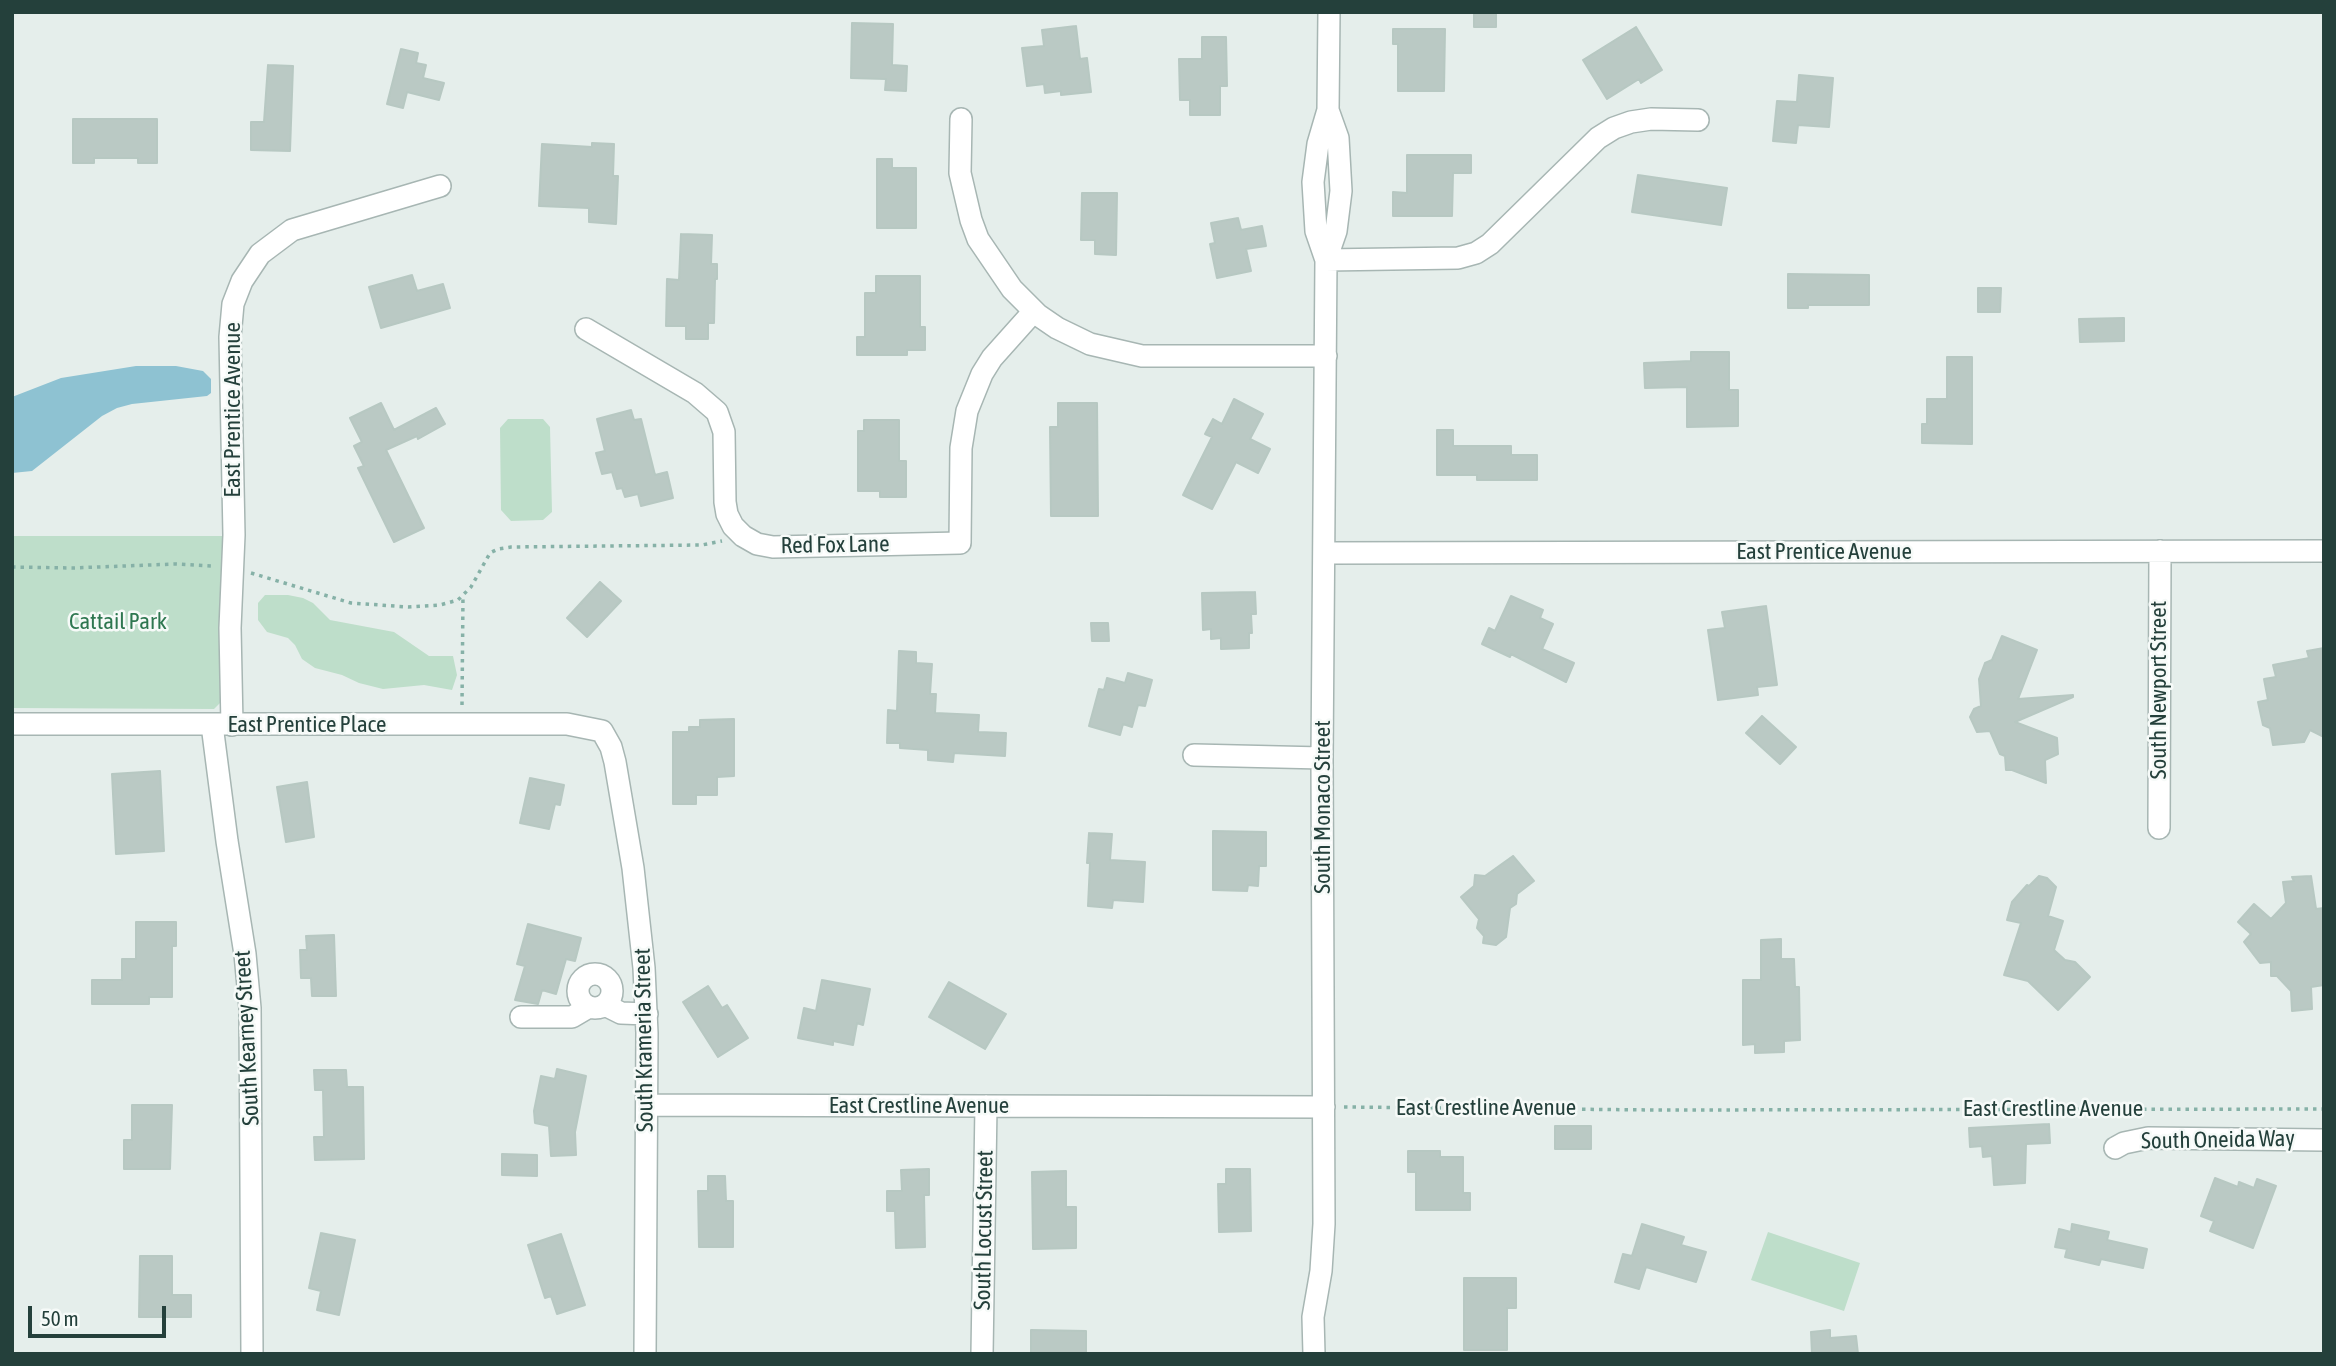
<!DOCTYPE html>
<style>
body{margin:0}
#map{position:relative;width:2336px;height:1366px;overflow:hidden;background:#e5eeeb;font-family:"Asap Condensed",sans-serif}
canvas{display:block}
.frame{position:absolute;inset:0;border:14px solid #24403b;pointer-events:none}
.scale{position:absolute;left:28px;top:1306px;width:138px;height:32px;box-sizing:border-box;border:4px solid #24403b;border-top:0;padding-left:9px;font-size:21px;line-height:24px;white-space:nowrap;color:#24403b;-webkit-text-stroke:5px #f6faf8;paint-order:stroke}
</style>
<div id="map">
<canvas width="2336" height="1366"></canvas>
<div class="frame"></div>
<div class="scale">50 m</div>
</div>
<script>
const ctx = document.querySelector('canvas').getContext('2d');
ctx.lineJoin = 'round';
function fillPath(path, color) { ctx.fillStyle = color; ctx.fill(path, 'evenodd'); }
const toPath = rows => new Path2D(rows.map(r => 'M' + r).join(''));
function stroke(path, color, width, dash) { ctx.strokeStyle = color; ctx.lineWidth = width; ctx.lineCap = dash ? 'butt' : 'round'; ctx.setLineDash(dash || []); ctx.stroke(path); }
function label(font, color, halo, rows, align = 'center') {
  ctx.font = font + ' "Asap Condensed",sans-serif'; ctx.lineWidth = 5; ctx.setLineDash([]); ctx.textBaseline = 'middle'; ctx.strokeStyle = halo; ctx.fillStyle = color; for (const [text, x, y, turn = 0] of rows) {
    ctx.save(); ctx.translate(x, y); ctx.rotate((+turn || 0) * Math.PI / 180); ctx.textAlign = isNaN(turn) ? turn : align; if (halo) ctx.strokeText(text, 0, 0); ctx.fillText(text, 0, 0); ctx.restore();
  }
}
const green = toPath([
 [508,419,543,419,550,427,552,512,543,520,511,521,501,510,500,428],
 [12,536,224,536,222,701,214,709,12,708],
 [265,595,288,595,303,598,313,603,330,620,394,632,429,656,453,656,457,675,452,690,424,685,383,689,359,683,342,675,315,668,302,659,295,645,288,638,267,632,258,620,258,603],
 [1768,1232,1860,1263,1844,1311,1751,1280]
]);
const water = toPath([
 [136,366,176,366,203,371,211,379,211,393,207,396,132,404,117,408,102,416,32,471,12,473,12,397,61,378]
]);
const building = toPath([
 [1474,12,1496,12,1496,27,1474,27,1474,12],
 [852,23,893,24,892,65,907,66,906,91,885,90,886,79,851,78,852,23],
 [1076,26,1080,59,1087,58,1091,92,1061,95,1061,91,1045,93,1044,84,1027,86,1022,48,1044,46,1042,30,1076,26],
 [1636,27,1662,70,1641,83,1639,79,1607,99,1583,60,1636,27],
 [1393,29,1445,29,1444,91,1398,91,1398,44,1393,44,1393,29],
 [1202,37,1226,37,1227,86,1220,86,1220,115,1190,115,1190,100,1180,100,1179,59,1202,59,1202,37],
 [401,49,418,53,416,63,426,65,423,78,444,83,439,100,407,92,403,108,387,104,401,49],
 [268,65,293,66,290,151,251,150,251,122,264,122,268,65],
 [1799,75,1833,78,1829,127,1798,125,1796,143,1773,141,1777,101,1797,102,1799,75],
 [73,119,157,119,157,163,138,163,138,158,94,158,94,163,73,163,73,119],
 [592,143,614,144,613,176,618,176,616,224,589,222,589,208,539,206,542,144,592,147,592,143],
 [1407,155,1471,155,1471,173,1453,173,1452,216,1393,216,1393,192,1407,193,1407,155],
 [877,159,892,159,892,168,916,168,916,228,877,228,877,159],
 [1638,175,1727,188,1721,225,1632,212,1638,175],
 [1082,193,1117,193,1116,255,1095,254,1095,240,1081,240,1082,193],
 [1238,218,1241,230,1262,226,1266,246,1246,249,1251,271,1217,278,1210,244,1215,243,1211,223,1238,218],
 [681,234,712,235,711,264,717,264,717,279,715,279,714,323,708,323,708,339,686,339,686,326,666,326,667,279,679,280,681,234],
 [1788,274,1869,275,1869,305,1808,305,1808,308,1788,308,1788,274],
 [412,275,417,291,443,284,450,308,381,328,369,287,412,275],
 [876,276,920,276,920,327,925,327,925,350,907,350,907,355,857,355,857,337,865,337,865,293,876,293,876,276],
 [1978,288,2001,288,2000,312,1978,312,1978,288],
 [2124,318,2124,341,2080,342,2079,319,2124,318],
 [1691,352,1729,352,1729,390,1738,390,1738,426,1687,427,1687,387,1645,388,1644,363,1691,361,1691,352],
 [1947,357,1972,357,1972,444,1922,443,1922,424,1927,424,1927,399,1947,399,1947,357],
 [1234,399,1263,414,1250,439,1270,449,1258,473,1236,462,1212,509,1183,495,1212,437,1205,434,1213,419,1222,424,1234,399],
 [381,403,394,430,436,408,445,424,418,439,417,436,386,450,424,528,394,542,358,468,364,466,354,446,362,442,350,418,381,403],
 [1058,403,1097,403,1098,516,1051,516,1050,427,1058,427,1058,403],
 [631,410,634,420,641,419,655,475,667,472,673,498,641,506,638,494,625,497,622,488,617,489,612,472,602,474,596,453,605,451,597,419,631,410],
 [864,420,899,420,899,461,906,461,906,497,880,497,880,491,858,491,858,431,864,431,864,420],
 [1437,430,1453,430,1453,446,1511,446,1511,455,1537,455,1537,480,1477,480,1477,475,1437,475,1437,430],
 [600,582,621,601,587,637,567,618,600,582],
 [1255,592,1256,614,1251,614,1252,633,1249,633,1249,648,1221,649,1221,638,1211,639,1211,629,1203,630,1202,593,1255,592],
 [1511,596,1543,610,1540,618,1553,624,1542,649,1574,663,1566,682,1511,654,1510,657,1482,644,1489,628,1495,631,1511,596],
 [1766,606,1777,685,1757,687,1758,695,1718,700,1708,630,1725,628,1722,612,1766,606],
 [1091,623,1108,623,1109,641,1092,641,1091,623],
 [2002,636,2037,650,2018,699,2073,695,2073,697,2015,722,2057,738,2058,754,2045,760,2046,783,2012,770,2006,770,2005,756,2000,754,1990,731,1977,732,1970,717,1974,709,1981,706,1979,679,1985,663,1992,660,2002,636],
 [2324,648,2324,737,2310,730,2304,742,2273,745,2270,728,2263,725,2258,702,2268,700,2264,679,2276,677,2273,665,2309,658,2307,651,2324,648],
 [899,651,916,652,916,663,932,664,930,694,936,694,935,713,979,715,978,732,1006,733,1005,756,954,753,953,762,928,760,928,750,900,748,900,743,887,743,888,710,897,711,899,651],
 [1128,673,1152,680,1145,706,1138,705,1132,727,1123,724,1120,735,1089,726,1099,689,1104,690,1107,678,1125,683,1128,673],
 [1762,716,1796,747,1780,764,1746,733,1762,716],
 [734,719,734,776,717,777,717,795,696,795,696,804,673,804,673,732,689,732,689,727,700,727,700,720,734,719],
 [160,771,164,851,116,854,112,774,160,771],
 [530,778,564,785,560,805,555,804,549,829,520,823,530,778],
 [307,782,314,837,286,842,277,787,307,782],
 [1213,831,1266,832,1266,866,1259,866,1258,886,1248,885,1247,891,1213,890,1213,831],
 [1089,833,1112,834,1110,860,1145,862,1143,902,1113,900,1112,908,1088,906,1090,863,1087,863,1089,833],
 [1513,856,1534,881,1517,894,1516,904,1510,908,1506,937,1496,945,1483,943,1484,936,1477,928,1479,919,1461,897,1474,886,1475,875,1485,876,1513,856],
 [2039,876,2047,878,2056,887,2048,916,2063,921,2054,950,2065,960,2075,962,2090,977,2058,1010,2028,981,2004,975,2021,923,2007,920,2012,902,2027,885,2029,886,2039,876],
 [2311,876,2316,909,2324,908,2324,985,2311,987,2312,1009,2292,1011,2291,991,2277,976,2271,976,2271,962,2260,963,2244,942,2251,934,2238,922,2254,904,2271,919,2286,903,2283,882,2294,881,2292,877,2311,876],
 [136,922,176,922,176,946,172,946,172,997,149,997,149,1004,92,1004,92,980,122,980,122,959,136,959,136,922],
 [528,924,581,938,575,961,566,959,556,994,542,990,538,1004,515,1000,525,966,517,964,528,924],
 [334,935,336,996,312,996,311,978,301,978,300,950,307,950,306,936,334,935],
 [1781,939,1781,959,1794,959,1795,987,1799,987,1800,1040,1784,1041,1784,1052,1755,1053,1755,1044,1743,1045,1743,980,1761,980,1761,940,1781,939],
 [822,980,870,989,863,1025,857,1023,853,1045,833,1041,833,1045,798,1038,804,1008,816,1011,822,980],
 [949,982,1006,1014,985,1049,929,1017,949,982],
 [708,986,722,1008,727,1005,748,1038,718,1057,683,1002,708,986],
 [557,1069,586,1076,575,1132,576,1155,551,1156,549,1126,535,1123,534,1111,541,1076,555,1079,557,1069],
 [314,1070,346,1070,347,1087,363,1087,364,1159,315,1160,314,1137,324,1137,323,1090,315,1090,314,1070],
 [132,1105,172,1105,170,1169,124,1169,124,1140,132,1140,132,1105],
 [2049,1124,2050,1143,2026,1144,2025,1183,1994,1185,1992,1156,1983,1157,1982,1146,1970,1147,1969,1128,2049,1124],
 [1555,1126,1591,1126,1591,1149,1555,1149,1555,1126],
 [1408,1151,1440,1151,1440,1157,1463,1157,1463,1193,1470,1193,1470,1210,1416,1210,1416,1172,1408,1172,1408,1151],
 [502,1154,537,1155,537,1176,502,1175,502,1154],
 [929,1169,929,1195,924,1195,925,1247,896,1248,895,1211,887,1211,887,1191,902,1191,901,1170,929,1169],
 [1226,1169,1250,1169,1251,1231,1219,1232,1218,1184,1226,1184,1226,1169],
 [1066,1171,1066,1207,1076,1207,1076,1248,1033,1249,1032,1172,1066,1171],
 [708,1176,725,1176,726,1201,733,1201,733,1247,699,1247,698,1191,708,1191,708,1176],
 [2215,1178,2238,1187,2239,1182,2254,1188,2257,1179,2276,1186,2253,1248,2210,1231,2214,1221,2201,1216,2215,1178],
 [1642,1224,1684,1237,1681,1245,1706,1252,1696,1282,1646,1267,1639,1289,1615,1282,1623,1254,1632,1256,1642,1224],
 [2072,1224,2109,1232,2107,1240,2147,1249,2143,1268,2101,1259,2099,1265,2065,1257,2067,1249,2055,1247,2059,1229,2071,1232,2072,1224],
 [321,1233,355,1240,339,1315,317,1310,321,1291,309,1288,321,1233],
 [561,1234,585,1305,557,1314,551,1296,545,1298,528,1245,561,1234],
 [140,1256,172,1256,172,1295,191,1295,191,1317,139,1317,140,1256],
 [1464,1278,1516,1278,1516,1308,1507,1308,1507,1350,1464,1350,1464,1278],
 [1031,1330,1086,1331,1086,1354,1031,1354,1031,1330],
 [1830,1330,1830,1338,1856,1336,1858,1354,1812,1354,1811,1332,1830,1330]
]);
const path = toPath([
 [12,567,72,568,176,564,213,566],
 [251,573,351,603,408,607,440,605,458,600,471,587,490,553,498,549,511,547,702,545,722,541],
 [462,705,463,595],
 [1344,1107,1656,1110,2324,1109]
]);
const minor = toPath([
 [961,119,960,173,971,220,978,239,1012,289,1038,315,1057,328,1090,344,1142,356,1326,356],
 [1326,260,1458,258,1476,253,1490,244,1598,138,1614,128,1631,122,1651,119,1698,120],
 [1326,260,1316,231,1313,182,1318,144,1328,110,1329,12],
 [586,329,695,393,717,412,724,432,725,502,727,514,733,526,743,536,757,544,773,547,960,543,961,448,967,411,982,374,992,358,1034,311],
 [1325,553,2324,551],
 [12,724,567,724,602,731,611,747,615,762,633,868,644,968,647,1033,645,1354],
 [212,725,227,841,245,954,250,1008,252,1354],
 [232,725,230,628,234,535,230,337,233,304,242,281,260,254,292,230,440,186],
 [1194,755,1322,758],
 [2159,828,2160,551],
 '578 991a17 17 0 1 1 34 0a17 17 0 1 1-34 0Z',
 [605,1005,621,1013,647,1014],
 [521,1017,572,1017,589,1007],
 [647,1105,1324,1107],
 [2115,1148,2124,1143,2148,1138,2324,1140],
 [982,1354,986,1106],
 [1314,1354,1313,1317,1321,1271,1324,1224,1322,758,1326,260,1336,231,1341,191,1338,138,1328,110]
]);
const streetNames = [
 ["East Prentice Avenue",233,410,-90],
 ["Red Fox Lane",835,545,-1],
 ["East Prentice Avenue",1824,552],
 ["South Newport Street",2159,690,-90],
 ["East Prentice Place",307,725],
 ["South Monaco Street",1323,807,-90],
 ["South Kearney Street",247,1038,-93],
 ["South Krameria Street",644,1040,-91],
 ["East Crestline Avenue",919,1106],
 ["East Crestline Avenue",1486,1108],
 ["East Crestline Avenue",2053,1109],
 ["South Oneida Way",2218,1140,-1],
 ["South Locust Street",984,1230,-89]
];
const parkNames = [
 ["Cattail Park",118,622]
];
fillPath(green, '#bedeca');
fillPath(water, '#8ec2d2');
fillPath(building, '#bac9c4');
stroke(building, '#b7c8c2', 2);
stroke(minor, '#a7b6b3', 24);
stroke(path, '#86b1a7', 3.5, [3.5, 5]);
stroke(minor, '#fff', 21);
label('23px', '#24403b', '#f6faf8', streetNames);
label('23px', '#2e7750', '#f6faf8', parkNames);
</script>
